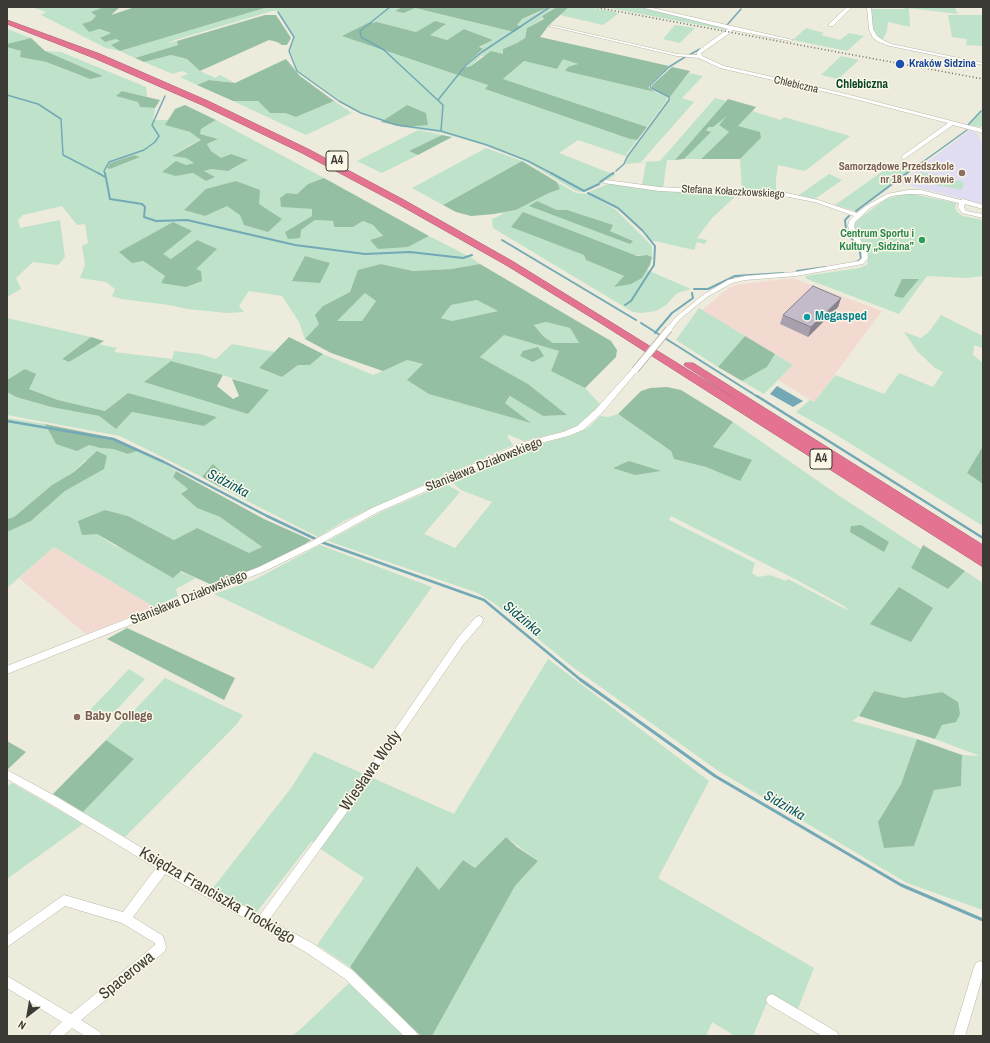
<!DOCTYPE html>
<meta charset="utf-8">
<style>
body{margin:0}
#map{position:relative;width:990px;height:1043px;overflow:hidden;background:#edebdb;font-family:"Archivo Narrow",sans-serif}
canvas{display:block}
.frame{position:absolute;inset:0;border:8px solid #3b3a34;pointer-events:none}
.north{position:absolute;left:8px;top:995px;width:40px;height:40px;-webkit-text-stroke:3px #fbf8e8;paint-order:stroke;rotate:211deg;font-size:11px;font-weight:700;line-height:16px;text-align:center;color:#3b3a34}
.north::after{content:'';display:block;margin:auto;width:14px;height:18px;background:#3b3a34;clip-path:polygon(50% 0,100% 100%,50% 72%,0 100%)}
</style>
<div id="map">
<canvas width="990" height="1043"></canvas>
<div class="frame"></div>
<div class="north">N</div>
</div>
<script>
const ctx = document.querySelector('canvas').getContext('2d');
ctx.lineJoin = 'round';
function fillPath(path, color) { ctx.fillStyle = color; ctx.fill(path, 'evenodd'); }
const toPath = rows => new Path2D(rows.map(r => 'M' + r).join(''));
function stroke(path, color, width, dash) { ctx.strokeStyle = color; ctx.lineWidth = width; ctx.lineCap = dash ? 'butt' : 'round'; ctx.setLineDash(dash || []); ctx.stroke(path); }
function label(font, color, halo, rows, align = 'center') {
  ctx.font = font + ' "Archivo Narrow",sans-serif'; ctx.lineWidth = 3; ctx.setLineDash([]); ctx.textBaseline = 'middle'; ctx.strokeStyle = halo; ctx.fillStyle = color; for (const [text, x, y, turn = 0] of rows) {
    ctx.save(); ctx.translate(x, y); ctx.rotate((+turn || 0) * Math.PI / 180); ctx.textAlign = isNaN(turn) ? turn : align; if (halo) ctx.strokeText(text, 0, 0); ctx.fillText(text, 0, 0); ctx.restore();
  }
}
const commercial = toPath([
 [792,278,882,311,814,402,778,380,793,365,702,310,725,291,735,285],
 [54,547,154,607,86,634,19,578]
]);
const education = toPath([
 [970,130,978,134,983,146,983,204,899,183]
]);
const green = toPath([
 [32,7,104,7,92,12,96,16,91,21,82,25,111,33,100,39,105,42,116,39,121,41,120,51,268,7,402,7,396,11,415,8,514,32,522,27,517,25,522,19,538,13,546,8,543,7,557,7,542,16,544,18,527,28,525,38,517,43,503,49,503,54,481,56,471,66,461,68,483,49,479,48,493,40,464,29,447,40,429,35,445,25,435,21,416,32,377,22,368,23,488,85,485,89,630,139,637,140,625,156,578,140,559,153,615,175,605,182,584,192,576,191,525,161,484,145,442,133,403,127,428,124,407,105,383,121,363,113,341,101,298,71,290,50,295,37,278,11,272,11,178,39,167,43,177,41,178,45,135,58,120,51,106,48,41,15,46,12],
 [569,7,588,7,616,12,618,14,603,25,560,15],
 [604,7,640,7,726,28,726,30],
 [904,7,954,7,958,14,909,8,910,27,888,22,887,31,882,41,873,31,870,9,905,9],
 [948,15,983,15,983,46,966,45,967,39,952,37],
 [675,25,695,28,680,43,663,39],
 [806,28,824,33,821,35,840,40,849,33,864,36,847,51,793,40],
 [7,29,31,38,7,44],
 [7,46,21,51,35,60,46,62,81,76,103,76,45,51,61,52,146,87,147,97,122,91,139,102,140,107,155,108,153,120,169,120,166,125,190,132,201,140,190,145,173,155,186,158,194,163,186,165,176,176,193,173,206,181,214,177,203,171,211,169,228,171,247,161,231,154,221,159,211,151,207,144,217,139,200,134,201,129,216,120,324,178,308,184,297,194,287,193,281,207,312,209,312,216,285,232,301,230,315,220,333,221,334,227,353,227,363,221,373,225,383,236,408,247,429,236,472,258,480,264,451,269,413,271,381,264,350,292,323,306,319,324,305,339,299,322,282,296,249,291,239,306,244,312,227,313,187,309,169,305,121,299,112,296,115,289,106,282,80,278,85,265,82,246,88,243,85,224,77,225,62,206,23,215,18,220,20,228,60,220,65,257,58,265,33,262,16,278,21,289,7,297],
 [134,155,139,157,110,169,110,163],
 [197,240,196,269,161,283,165,276,142,261,162,254,171,259],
 [171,55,187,59,200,71,215,78,220,75,235,83,209,80,197,85,180,77,188,74,182,71,173,74,144,62],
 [841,56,859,60,838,79,821,75],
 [563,58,578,64,565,71,655,92,667,97,667,100,647,127,503,79,524,61,557,69],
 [689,73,703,76,682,98,694,102,641,162,660,161,715,98,726,101,675,160,667,160,663,188,642,185,646,162,625,164,628,157,669,100,670,97],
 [233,101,258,101,270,113,285,113,296,117,334,101,352,113,306,135],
 [983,108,983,127,968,125],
 [752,111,780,120,784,117,850,136,805,171,778,165,776,179,776,190,742,192,740,159,761,138,737,126],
 [731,113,719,125,729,132,701,159,684,159,710,131,706,130,709,127],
 [418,130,442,135,410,151,418,155,382,173,357,161],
 [486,148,522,161,443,205,412,188],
 [896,162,914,168,855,211,835,205],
 [920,172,964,182,962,190,917,181],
 [829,174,842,180,815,199,799,195],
 [557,182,576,193,588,194,615,209,652,246,652,257,647,255,584,255,586,260,624,276,615,287,642,278,647,270,691,289,677,293,666,305,656,311,641,313,633,312,493,228,492,219,503,214,502,213,516,210,549,193,560,189],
 [537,201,557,210,612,225,610,231,633,241,530,205],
 [610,183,738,194,712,218,697,238,707,240,705,244,697,242,694,250,650,240,645,231,618,208,589,192],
 [907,193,956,203,955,208,958,213,963,216,983,220,983,276,966,278,927,276,899,314,807,279,805,276,859,268,867,265,867,272,868,252,857,233,854,225,856,221,886,199],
 [365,293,376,301,362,321,336,321],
 [478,300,498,311,452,321,441,318,451,305],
 [699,308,745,336,718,367,676,340],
 [941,315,983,336,983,348,974,345,973,355,983,363,983,446,967,473,983,484,983,526,830,431,796,412,810,400,814,402,835,375,884,394,899,373,933,387,943,372,935,368,917,351,904,332,921,338,928,333],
 [7,318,91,337,62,359,69,362,98,344,117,348,114,352,172,359,174,351,200,354,216,359,232,344,275,352,259,368,282,377,298,365,310,365,323,354,373,375,407,360,423,364,429,394,529,422,505,403,511,396,543,416,566,415,528,384,480,357,504,335,559,351,551,371,585,388,600,404,599,407,577,426,569,430,524,441,509,435,507,436,513,445,376,506,344,521,318,537,220,487,229,479,214,465,202,477,120,436,7,415,7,392,16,397,51,407,99,416,116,429,132,412,204,426,216,417,128,393,105,411,58,400,29,389,26,369,7,380],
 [171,361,223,375,268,391,248,414],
 [546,322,570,328,579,343,553,343,543,336,534,325],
 [775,354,793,365,764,394,742,381,767,367],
 [618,414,671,451,674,459,706,467,740,480,713,448,733,422,838,495,921,549,911,568,948,589,965,571,983,583,983,910,907,883,717,770,574,668,494,603,478,593,328,541,381,512,446,484,460,492,424,534,455,548,492,502,461,490,453,483,517,453,541,444,573,435,589,427,600,416,608,417],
 [671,516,795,579,844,606,849,611,788,579,786,581,770,575,758,577,752,573,755,563,669,520],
 [874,691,904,698,942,692,942,725,935,739,980,756,962,755,961,786,934,789,914,846,878,822,901,784,917,739,852,721,859,716],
 [7,418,45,424,56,444,89,445,100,448,113,449,128,454,140,450,163,462,176,471,173,477,188,489,181,494,197,508,220,517,262,547,249,554,197,528,174,540,128,516,105,510,97,534,115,546,196,578,176,589,178,596,154,607,54,547,7,588,7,532,31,521,65,491,103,469,85,460,74,472,52,485,14,517,7,519],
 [320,545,432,587,373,669,214,594,254,580],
 [548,659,709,781,658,878,814,968,797,1011,770,995,753,1036,735,1036,712,1022,706,1036,432,1036,515,886,538,861,506,837,475,868,463,860,439,890,417,866,350,967,317,945,364,878,322,850,312,841,256,913,213,888,291,788,314,752,454,814],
 [129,669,145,679,107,720,90,710],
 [165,678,243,715,237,724,125,837,83,812,134,759,106,740],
 [12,783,83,824,7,879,7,786],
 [349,983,404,1036,292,1036,305,1025]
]);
const forest = toPath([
 [104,7,119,8,111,15,135,7,268,7,120,51,111,45,120,41,116,39,105,42,100,38,111,33,99,29,89,32,82,24,91,21,96,16,91,12],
 [402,7,543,7,547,8,522,19,517,25,522,27,514,32,415,8,404,13,395,11],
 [557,7,569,7,549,25,540,37,669,66,649,85,649,88,655,92,565,71,568,67,578,64,563,59,557,69,524,61,503,79,647,127,637,140,630,139,485,89,488,85,342,36,368,23,377,22,416,32,435,21,446,24,430,35,447,40,464,29,493,40,479,47,483,49,462,68,471,66,491,51,503,54,503,49,517,43,525,38,527,28,544,19,542,16],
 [265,15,276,15,291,38,287,45,282,45,277,42,269,40,200,71,187,59,171,55,144,62,135,58,178,45,177,41],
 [31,38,45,51,103,76,90,79,46,62,20,57,21,51,7,47,7,44],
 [286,59,300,76,334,101,296,117,285,113,270,113,258,101,233,101,197,85,209,80,235,83],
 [672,67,690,71,670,97,652,88,652,85],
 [122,91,147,97,160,100,155,108,140,107,138,102,116,96],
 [728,99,756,107,738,126,760,132,761,138,740,159,701,159,729,132,719,125,727,116,713,127,709,127,706,130,711,132,684,159,675,160],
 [185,105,216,120,201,129,200,134,218,139,207,144,211,151,221,158,231,154,248,160,228,171,211,169,204,171,215,177,206,181,193,173,176,176,162,172,176,161,186,165,194,163,186,158,172,156,201,140,190,132,165,125,175,109],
 [407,105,426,113,428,125,403,127,381,122],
 [442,135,452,137,418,155,409,151],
 [134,155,140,157,110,169,107,168,110,163],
 [522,161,557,182,560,189,549,193,516,210,494,214,471,216,456,212,443,205],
 [324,178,429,236,408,247,378,249,370,240,383,236,373,225,363,221,353,227,334,227,333,221,315,220,301,230,300,238,288,239,285,232,312,216,312,209,281,207,280,198,287,193,297,194,308,184],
 [236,181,260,190,259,204,282,219,268,232,244,225,240,215,227,206,205,216,184,210,206,189],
 [537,201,557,210,567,210,613,225,610,231,633,241,630,244,529,206],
 [523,212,637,256,647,255,652,257,650,265,642,278,631,284,614,287,624,276,586,260,584,255,511,227],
 [173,222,192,231,163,254,171,259,197,240,217,249,196,269,201,271,202,281,186,287,161,283,165,276,143,261,132,263,119,252],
 [305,256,330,263,320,283,292,281],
 [381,264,413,271,451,269,480,264,611,341,617,350,616,357,585,388,551,371,559,351,504,335,480,357,528,384,567,415,543,416,510,396,505,403,531,423,429,394,407,380,423,364,407,360,383,371,331,353,305,339,319,324,315,315,323,306,350,292,358,270],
 [365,293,376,301,362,321,337,321],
 [477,300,498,311,452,321,441,318,451,305],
 [546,322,570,328,579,343,553,343,543,336,534,325],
 [902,279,919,279,903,298,894,296],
 [745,336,775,354,767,367,742,381,718,367],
 [91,337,104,341,69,362,62,359],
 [289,337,323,354,310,365,298,365,282,377,259,368],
 [538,347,544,356,533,362,520,356,523,351],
 [171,361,223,375,217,386,233,399,239,396,232,379,269,390,248,414,144,382],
 [25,369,36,374,29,389,58,400,105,411,128,393,217,417,204,426,132,412,116,429,99,416,51,407,16,397,7,392,7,380],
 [667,387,681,390,733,422,713,447,752,460,740,481,706,467,674,459,671,451,618,414,641,391,650,388],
 [45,424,114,438,140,450,128,454,113,449,100,448,89,445,77,451,56,444],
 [983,446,983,484,967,473],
 [97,451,107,456,104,469,65,491,31,521,7,532,7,519,14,517,52,485,74,472],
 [629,461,661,471,635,475,613,468],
 [213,464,229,479,220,487,202,477],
 [176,471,264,519,311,540,272,564,212,585,181,571,173,578,97,534,82,535,78,521,105,510,128,516,174,540,197,528,249,553,262,547,220,517,197,508,181,494,188,489,173,477],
 [861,525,889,542,884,552,850,532,851,526],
 [923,545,965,571,948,589,911,568],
 [899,587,933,608,911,642,870,624],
 [127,628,235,678,224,700,107,639],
 [874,691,904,698,942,692,958,702,960,714,956,722,942,725,935,739,859,716],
 [917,739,962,755,961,786,934,790,914,846,884,848,878,822,901,784],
 [106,740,134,759,83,812,53,794],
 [7,741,26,752,7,770],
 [506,837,517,847,538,861,515,886,432,1036,421,1036,350,967,417,866,439,890,463,860,475,868]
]);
const water = toPath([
 [777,386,803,401,793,407,770,394]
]);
const streamFar3 = toPath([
 [390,7,360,31,361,37,384,50,443,105,441,131],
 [278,12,294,37,289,51,297,71,339,101,361,113,397,125,441,131,487,145,528,161,553,174],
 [727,25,741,9],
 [687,56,700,49],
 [7,95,38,104,61,119,63,155,100,174],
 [438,100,466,65,482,52,550,7],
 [968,125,981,111],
 [616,171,624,164,627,157,669,100,669,97,651,88,650,85,669,67,685,57],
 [105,174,104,171,109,162,144,150,155,142,159,136,152,125,165,96],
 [612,174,614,173],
 [906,174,967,130]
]);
const streamFar2 = toPath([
 [98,173,105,177],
 [105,173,110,199,142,204,145,207,144,217,156,221,187,220,295,245,365,254,410,252,463,258,472,255],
 [551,173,584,191,599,184],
 [600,182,613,173],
 [588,193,618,208,643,231,655,246,654,265,631,301,625,305],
 [856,211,907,173],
 [849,216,845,220,846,230,856,245],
 [502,240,636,320],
 [855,263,861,259,860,252],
 [797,271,826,267],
 [694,289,708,289,735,276,783,273],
 [641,323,758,397],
 [655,333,672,313,693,298,692,293]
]);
const streamFar1 = toPath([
 [757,396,983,538],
 [7,421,113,439,164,462,267,516,324,543,484,600,582,681]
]);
const stream = toPath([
 [581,680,715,776,901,885,983,920]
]);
const minor = toPath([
 [640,7,648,7,793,40,791,41,732,30,730,33,701,53,702,56,724,66,842,93,983,129,983,133,953,125,904,159,902,158,902,156,948,123,839,95,720,68,699,58,677,56,549,26,551,25,677,54,697,55,697,53,699,50,728,29,640,7],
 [847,7,852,7,833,26,829,26,829,24,847,7],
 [867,7,871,7,873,29,877,36,883,40,891,44,983,63,983,65,890,46,879,42,873,38,869,29,867,7],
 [606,180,659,187,744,191,778,191,818,200,857,213,866,206,887,194,908,190,921,190,961,200,963,199,983,205,983,209,965,204,964,207,966,211,983,214,983,218,962,213,958,207,959,203,921,194,908,194,891,196,870,208,855,222,854,226,857,235,867,250,868,258,863,264,796,276,745,280,732,283,707,297,680,319,671,330,669,331,666,329,676,317,703,295,728,280,745,276,796,272,859,261,862,258,861,250,851,235,848,226,849,221,854,216,815,202,778,195,744,195,659,191,604,183,604,181,606,180],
 [633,368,637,368,638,370,601,414,583,430,568,436,529,446,378,512,318,545,265,571,7,674,7,666,259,567,312,541,372,508,524,442,563,432,577,426,595,410,633,368],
 [479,616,482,617,483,620,482,623,463,645,373,776,269,920,312,943,352,970,416,1032,418,1036,404,1036,344,978,304,951,165,874,133,917,163,936,166,947,165,951,81,1020,100,1032,102,1036,85,1036,72,1028,63,1036,49,1036,51,1032,62,1022,7,988,7,976,71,1014,155,945,155,943,122,923,65,906,7,947,7,935,64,895,123,912,156,868,49,803,7,779,7,770,57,797,167,863,260,915,367,770,457,639,476,617,479,616],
 [980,961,983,963,983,975,965,1036,953,1036,974,967,976,963,980,961],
 [772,994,837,1032,839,1036,822,1036,768,1004,766,1000,768,996,772,994]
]);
const highway = toPath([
 [7,20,100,54,208,101,308,149,404,200,512,261,745,405,684,365,685,363,693,363,983,545,983,567,602,324,506,265,398,204,302,153,202,105,94,58,7,24,7,20]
]);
const rail = toPath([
 [594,7,983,79]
]);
const minorBridge = toPath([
 [635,370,669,329]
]);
const wall = toPath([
 [841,298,838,307,808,337,780,324,783,315]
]);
const shadedWall = toPath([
 [841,298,838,307,808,337,811,327]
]);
const building = toPath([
 [813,286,841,298,811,327,783,315,813,286]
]);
const markers = [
 [900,64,5,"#1a4fb4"],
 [962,173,4,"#8d6e63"],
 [922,240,4,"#2e9e5b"],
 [807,317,4,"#0f9aa8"],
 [77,717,4,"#8d6e63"]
];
const farTransitnames = [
 ["Kraków Sidzina",909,64]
];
const farStreetnames = [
 ["Chlebiczna",796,85,13],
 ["Stefana Kołaczkowskiego",733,192,3]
];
const farEducationnames = [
 ["Samorządowe Przedszkole",954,167],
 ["nr 18 w Krakowie",954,180]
];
const farLeisurenames = [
 ["Centrum Sportu i",914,234],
 ["Kultury „Sidzina”",914,247]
];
const farNeighbourhoodnames = [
 ["Chlebiczna",862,85]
];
const shields = [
 [337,161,22],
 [821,459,22]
];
const shieldNames = [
 ["A4",337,161],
 ["A4",821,459]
];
const cultureNames = [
 ["Megasped",815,317]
];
const streetNames = [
 ["Stanisława Działowskiego",484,465,-22],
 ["Stanisława Działowskiego",189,598,-22]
];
const educationNames = [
 ["Baby College",85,717]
];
const waterNames = [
 ["Sidzinka",228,484,28],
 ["Sidzinka",522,619,40],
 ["Sidzinka",784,806,30]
];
const nearStreetnames = [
 ["Wiesława Wody",371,771,-55],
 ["Księdza Franciszka Trockiego",217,896,30],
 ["Spacerowa",127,976,-39]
];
fillPath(commercial, '#f3dad1');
fillPath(education, '#e0ddf3');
fillPath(green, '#bfe2ca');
fillPath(forest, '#95bfa3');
fillPath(water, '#73a9b6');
stroke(streamFar3, '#73a9b6', 1.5);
stroke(streamFar2, '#73a9b6', 2);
stroke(streamFar1, '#73a9b6', 2.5);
stroke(stream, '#73a9b6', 3);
stroke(minor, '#b9b7a7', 1);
stroke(highway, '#a95f70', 1);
fillPath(minor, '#fff');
fillPath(highway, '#e47391');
stroke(rail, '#6a6960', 1.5, [1, 2.5]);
stroke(minorBridge, '#b9b7a7', 8, []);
stroke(minorBridge, '#fff', 6);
fillPath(wall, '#a8a1ad');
fillPath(shadedWall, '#88838d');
fillPath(building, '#c3bbc9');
stroke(building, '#88838d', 1);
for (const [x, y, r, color] of markers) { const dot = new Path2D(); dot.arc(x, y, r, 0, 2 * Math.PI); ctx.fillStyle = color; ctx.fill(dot); stroke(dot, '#fbf8e8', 1.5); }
label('bold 11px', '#164399', '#fbf8e8', farTransitnames, 'left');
label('11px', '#3b3a34', '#fbf8e8', farStreetnames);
label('bold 11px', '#785e54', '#fbf8e8', farEducationnames, 'right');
label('bold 11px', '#27864d', '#fbf8e8', farLeisurenames, 'right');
label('bold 12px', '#0a4626', '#fbf8e8', farNeighbourhoodnames);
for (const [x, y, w] of shields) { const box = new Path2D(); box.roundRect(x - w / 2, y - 10, w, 20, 3); ctx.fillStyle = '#fbf8e8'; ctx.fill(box); stroke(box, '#3b3a34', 1); }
label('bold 12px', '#3b3a34', null, shieldNames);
label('bold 13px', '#0d838f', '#fbf8e8', cultureNames, 'left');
label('13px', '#3b3a34', '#fbf8e8', streetNames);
label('bold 13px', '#785e54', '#fbf8e8', educationNames, 'left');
label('italic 14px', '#005361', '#fbf8e8', waterNames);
label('16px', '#3b3a34', '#fbf8e8', nearStreetnames);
</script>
